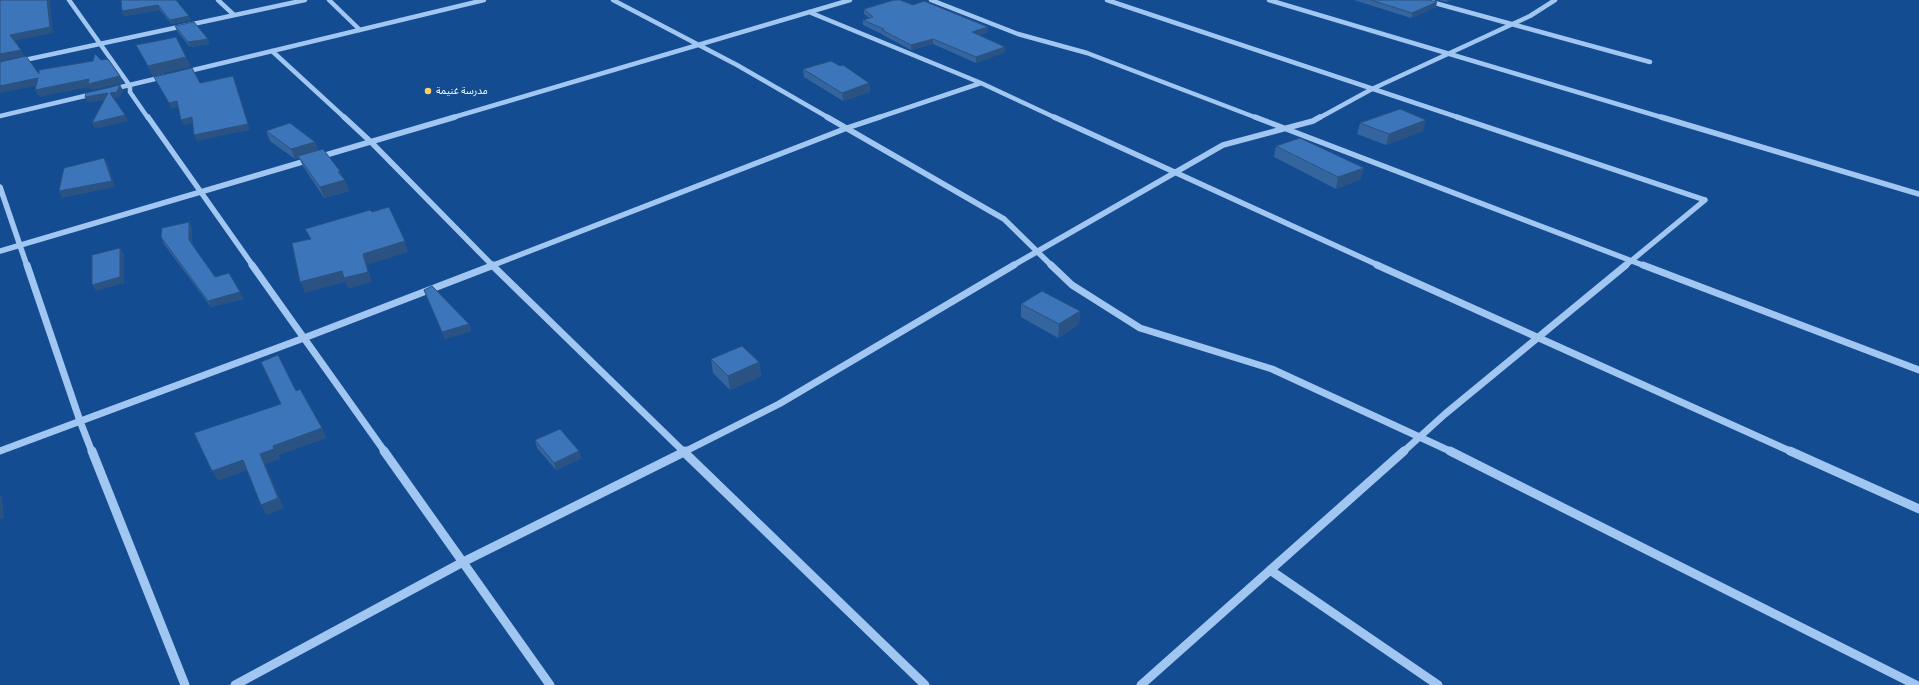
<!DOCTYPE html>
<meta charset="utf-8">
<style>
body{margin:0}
canvas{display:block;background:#134c91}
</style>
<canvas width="1919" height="685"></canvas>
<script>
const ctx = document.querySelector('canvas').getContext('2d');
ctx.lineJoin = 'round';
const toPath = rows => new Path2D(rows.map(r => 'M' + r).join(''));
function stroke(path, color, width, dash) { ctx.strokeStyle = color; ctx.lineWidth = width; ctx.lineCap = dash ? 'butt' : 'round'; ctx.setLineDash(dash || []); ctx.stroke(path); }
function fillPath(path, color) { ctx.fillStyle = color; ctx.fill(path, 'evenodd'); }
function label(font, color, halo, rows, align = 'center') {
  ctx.font = font + ' Ubuntu,"Noto Sans Arabic",sans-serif'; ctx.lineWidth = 3; ctx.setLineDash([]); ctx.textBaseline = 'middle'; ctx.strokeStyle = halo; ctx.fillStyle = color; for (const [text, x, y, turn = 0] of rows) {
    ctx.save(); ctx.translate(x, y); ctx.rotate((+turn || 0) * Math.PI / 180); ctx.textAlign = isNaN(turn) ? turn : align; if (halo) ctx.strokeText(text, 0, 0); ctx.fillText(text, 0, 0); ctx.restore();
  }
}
const minorFar3 = toPath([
 [69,0,130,86,130,92,148,118],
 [218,0,234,15],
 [329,0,360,30],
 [613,0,737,65,829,118],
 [931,0,1018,34,1087,53,1257,118],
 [1107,0,1460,118],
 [1269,0,1664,118],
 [1424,0,1650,62],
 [809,12,981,83,1056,118],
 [272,51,345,118],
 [20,61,305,0],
 [185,72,484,0],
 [113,89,163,77],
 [0,116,93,94],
 [451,118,850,0],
 [877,118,981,83],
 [1319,118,1372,89,1530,16,1555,0]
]);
const minorFar2 = toPath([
 [148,117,253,266],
 [344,117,371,142,493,266],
 [827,117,1004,219,1052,266],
 [1054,117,1380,266],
 [1255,117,1645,266],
 [1457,117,1705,200],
 [1661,117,1919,194],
 [319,157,455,117],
 [0,187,27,266],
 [0,251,309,160],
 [491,266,847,128,880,117],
 [1012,266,1223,145,1313,121,1320,117],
 [1625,266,1705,200]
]);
const minorFar1 = toPath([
 [27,265,80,421,92,452],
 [252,265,385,452],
 [492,265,684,452],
 [1051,265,1072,285,1140,328,1272,369,1452,452],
 [1377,265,1792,452],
 [1643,265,1919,370],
 [0,451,304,338,494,265],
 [684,452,779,404,1014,265],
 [1403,452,1445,414,1626,265]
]);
const minor = toPath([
 [92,451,185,685],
 [384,451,550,685],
 [683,451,925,685],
 [1450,451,1916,685],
 [1790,451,1919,509],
 [1270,570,1438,685],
 [235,685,463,562,686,451],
 [1141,685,1404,451]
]);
const wall = toPath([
 [176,0,191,20,172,24,160,10,124,16,122,11],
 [1354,0,1429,0,1436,7,1411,18],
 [1438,0,1452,0,1447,2],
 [913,5,988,32,979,35,1005,47,1005,52,976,63,933,44,911,50,883,35,882,34,863,25,863,20,869,18,864,14,864,9],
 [175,26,210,44,190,47,177,31],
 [136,45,191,66,153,76],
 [803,69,869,83,870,92,843,101,804,77],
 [1360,123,1423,131,1386,145,1357,134],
 [266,131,318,150,345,180,349,191,324,198,303,166,299,158,295,159,270,141],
 [1276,146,1361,179,1336,189,1274,157],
 [189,222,192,228,192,244,215,277,244,299,211,307,164,244,161,237],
 [424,290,469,324,471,331,445,339],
 [1021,304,1080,311,1079,324,1058,338,1021,317],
 [711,359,759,362,761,376,730,390,713,373],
 [535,440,579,451,581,458,556,470,537,448]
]);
const shadedWall = toPath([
 [47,0,50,0,53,33,13,41,10,35],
 [1447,0,1452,0,1447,2],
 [1437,2,1436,7,1411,18,1412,13],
 [158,5,160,10,124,16,122,11],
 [189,16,191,20,172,24,170,20],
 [988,27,988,32,972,37,972,32],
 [208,39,210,44,190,47,188,42],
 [933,39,933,44,911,50,911,45],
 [1005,47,1005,52,976,63,976,57],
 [21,50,24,56,0,61,0,54],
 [186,57,191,66,153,76,148,66],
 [120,76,123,83,91,90,89,87,39,97,35,90,89,79],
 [233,76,235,81,250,130,197,141,194,135],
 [38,78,41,85,0,93,0,86],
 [869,83,870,92,843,101,842,93],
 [120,85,123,90,120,97,113,99,110,93],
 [108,93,111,99,88,103,85,97],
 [177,101,179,107,171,109,169,103],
 [125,115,128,121,95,129,92,123],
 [192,117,194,123,183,125,181,120],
 [1426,120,1423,131,1386,145,1389,134],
 [315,142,319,152,298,156,299,158,295,159,291,149],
 [104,158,108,164,115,187,62,198,59,191],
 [1364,168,1361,179,1336,189,1338,177],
 [340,171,344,180,345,180,349,191,324,198,320,187,338,172],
 [189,222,192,228,192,246,189,240],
 [405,241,408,252,367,265,372,282,348,289,345,282,305,293,300,282,363,254],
 [120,248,124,254,124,283,96,291,92,285],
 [240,292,244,299,211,307,208,301],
 [1080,311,1079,324,1058,338,1059,324],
 [469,324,471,331,445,339,442,332],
 [759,362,761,376,730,390,728,376],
 [322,428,327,438,279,455,280,459,265,464,284,508,267,515,261,505,260,454,273,446],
 [579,451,581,458,556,470,554,463],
 [243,460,248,470,218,481,212,471],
 [0,494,2,497,4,518,0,519]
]);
const building = toPath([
 [0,0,47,0,50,27,10,35,21,50,0,54,0,0],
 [121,0,176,0,189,16,170,20,158,5,122,11,121,0],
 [894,0,900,0,913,5,924,1,988,27,972,32,1005,47,976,57,933,39,911,45,882,30,884,29,863,20,873,17,864,9,894,0],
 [1371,0,1429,0,1437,2,1412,13,1371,0],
 [194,22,208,39,188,42,175,26,194,22],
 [176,37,186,57,148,66,136,45,157,41,176,37],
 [95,54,101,60,108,59,120,76,88,84,89,79,35,90,38,78,0,86,0,62,26,56,39,74,39,70,93,61,95,54],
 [831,61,840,66,843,65,869,83,842,93,803,69,831,61],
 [192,68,200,83,233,76,248,124,194,135,192,117,181,120,177,101,169,103,154,77,192,68],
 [120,85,117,92,110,93,125,115,92,123,108,93,85,97,86,93,120,85],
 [1400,109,1426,120,1389,134,1360,123,1400,109],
 [290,123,315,142,291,149,266,131,290,123],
 [1300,138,1364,168,1338,177,1276,146,1300,138],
 [323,149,340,171,338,172,345,180,320,187,298,156,323,149],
 [104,158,112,181,59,191,64,168,104,158],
 [389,207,405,241,363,254,368,272,344,278,342,271,300,282,292,243,311,239,305,229,370,210,372,212,389,207],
 [189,222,189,240,215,277,229,273,240,292,208,301,161,237,162,228,189,222],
 [120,248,120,277,92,285,92,255,120,248],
 [432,286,469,324,442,332,424,290,432,286],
 [1042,291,1080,311,1059,324,1021,304,1042,291],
 [742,346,759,362,728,376,711,359,742,346],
 [278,355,296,391,300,389,322,428,273,446,274,449,260,454,278,498,261,505,243,460,212,471,194,433,281,404,261,362,278,355],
 [560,429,579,451,554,463,535,440,560,429]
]);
const markers = [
 [428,91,4,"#ffd061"]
];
const farPoinames = [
 ["مدرسة غنيمة",436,91]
];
stroke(minorFar3, '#a0c6f1', 4.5);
stroke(minorFar2, '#a0c6f1', 5.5);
stroke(minorFar1, '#a0c6f1', 7);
stroke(minor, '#a0c6f1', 9);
fillPath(wall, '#34659f');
fillPath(shadedWall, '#2a5282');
fillPath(building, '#3c75b9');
stroke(building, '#2a5282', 1);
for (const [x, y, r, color] of markers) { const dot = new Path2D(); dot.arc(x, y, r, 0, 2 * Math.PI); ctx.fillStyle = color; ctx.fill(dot); stroke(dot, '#134c91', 1.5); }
label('10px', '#fff', '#134c91', farPoinames, 'left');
</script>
